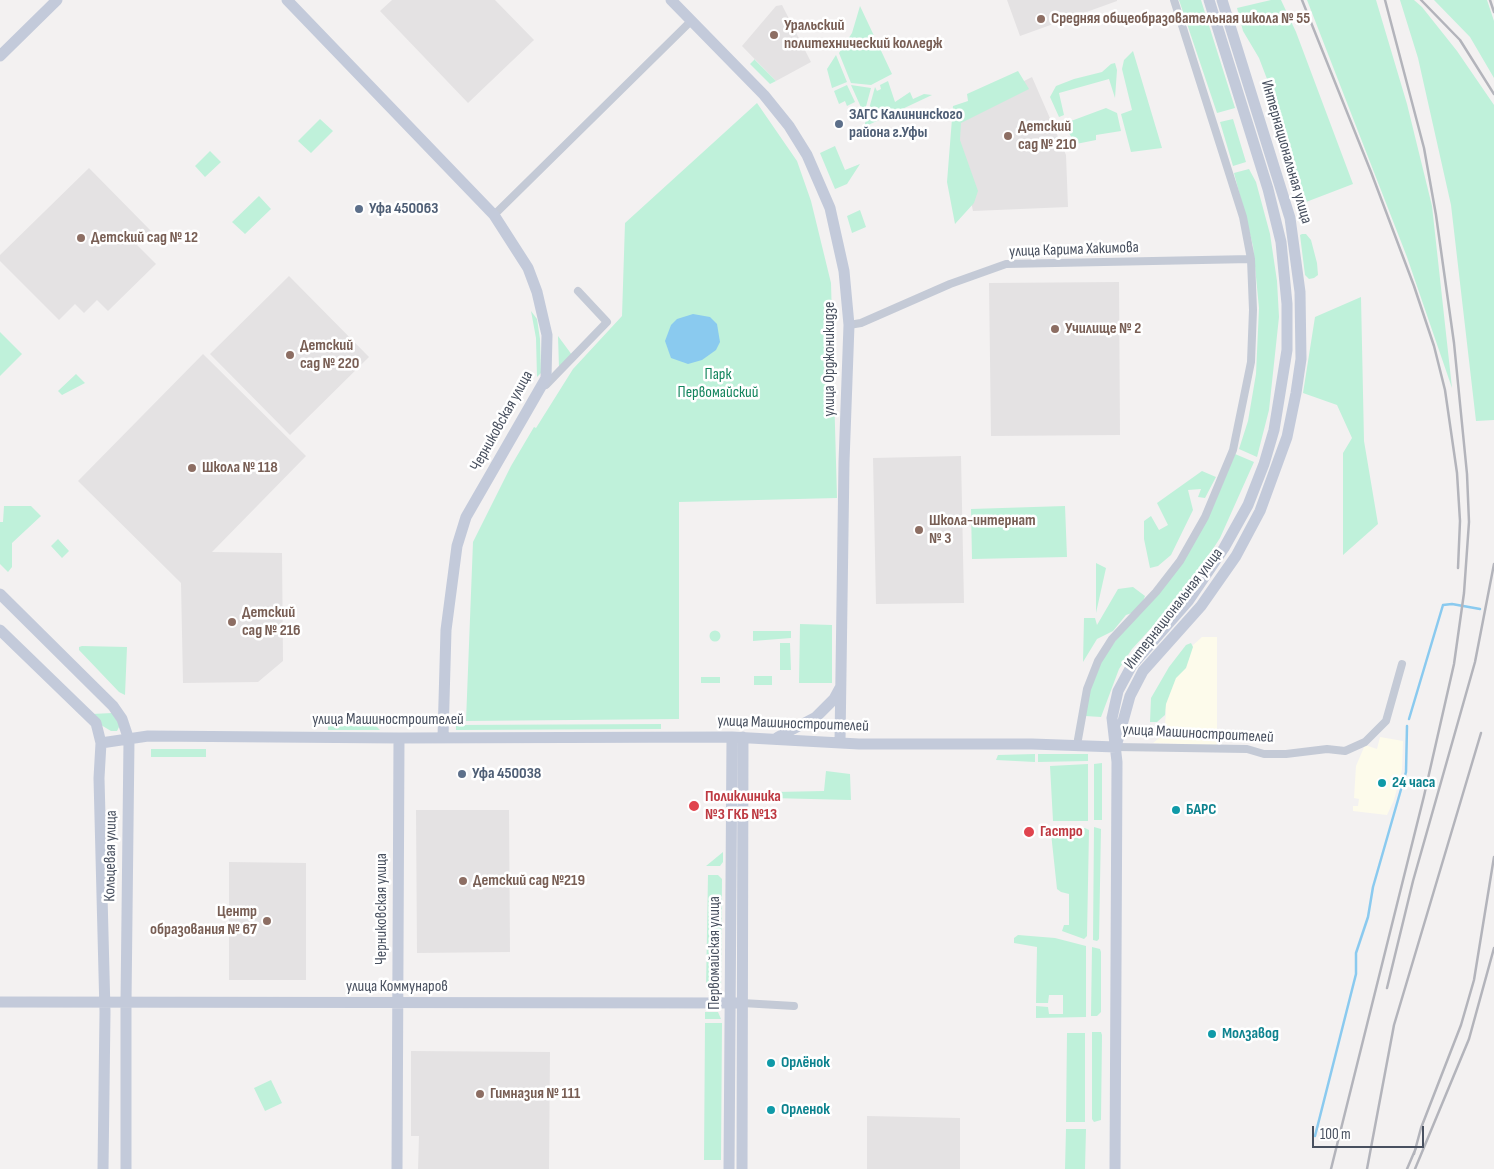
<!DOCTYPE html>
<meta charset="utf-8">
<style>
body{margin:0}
#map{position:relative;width:1494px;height:1169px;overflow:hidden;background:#f3f1f1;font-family:"Sofia Sans Condensed",sans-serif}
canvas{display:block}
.scale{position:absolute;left:1312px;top:1126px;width:112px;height:22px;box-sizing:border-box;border:2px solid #48505f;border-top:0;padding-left:6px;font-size:15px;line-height:18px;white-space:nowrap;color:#48505f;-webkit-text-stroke:4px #fff;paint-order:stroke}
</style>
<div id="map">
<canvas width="1494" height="1169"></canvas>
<div class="scale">100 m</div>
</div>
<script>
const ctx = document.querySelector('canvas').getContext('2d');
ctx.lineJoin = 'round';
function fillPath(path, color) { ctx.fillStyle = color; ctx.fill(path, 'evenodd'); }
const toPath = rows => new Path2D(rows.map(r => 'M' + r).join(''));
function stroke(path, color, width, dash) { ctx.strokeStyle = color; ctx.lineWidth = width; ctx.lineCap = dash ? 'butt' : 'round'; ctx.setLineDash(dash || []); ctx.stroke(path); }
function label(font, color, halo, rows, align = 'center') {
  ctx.font = font + ' "Sofia Sans Condensed",sans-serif'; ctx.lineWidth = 5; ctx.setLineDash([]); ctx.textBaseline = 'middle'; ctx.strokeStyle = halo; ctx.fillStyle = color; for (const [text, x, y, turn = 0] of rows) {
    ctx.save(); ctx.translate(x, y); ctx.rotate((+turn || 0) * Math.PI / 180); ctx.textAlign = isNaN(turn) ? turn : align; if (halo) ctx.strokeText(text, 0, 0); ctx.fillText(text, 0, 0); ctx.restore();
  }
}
const commercial = toPath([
 [1202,637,1217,637,1217,745,1153,743,1164,734,1166,713,1164,705,1175,675,1191,647],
 [1380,737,1403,741,1402,770,1394,800,1387,815,1353,811,1353,806,1358,806,1359,799,1354,798,1356,766,1365,745,1377,749]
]);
const education = toPath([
 [392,0,495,0,534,40,468,103,380,11],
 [1007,0,1117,0,1117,1,1020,36],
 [782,5,811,62,776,81,742,46,776,6],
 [1032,77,1066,155,1068,207,973,211,953,117],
 [89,168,151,231,137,245,156,264,108,311,97,300,84,313,75,304,59,320,0,261,0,255],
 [289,276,369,357,290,435,210,354],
 [1119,282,1120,435,991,436,989,283],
 [203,354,306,456,212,552,282,553,283,661,258,682,183,683,181,583,78,481],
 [961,456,964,603,876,604,873,458],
 [416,810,509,810,510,952,417,953],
 [229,862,306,863,306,980,229,980],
 [411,1051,550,1052,549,1169,418,1169,419,1136,411,1136],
 [867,1116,960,1118,960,1169,867,1169]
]);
const green = toPath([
 [1179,0,1201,0,1235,108,1217,113],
 [1271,0,1281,0,1296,32,1353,184,1306,202,1281,133,1275,100,1259,58,1243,31,1237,8],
 [1307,0,1376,0,1407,104,1432,206,1452,388,1407,257],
 [1400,0,1414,0,1422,7,1457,51,1494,105,1494,420,1476,421,1451,205,1418,58],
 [1434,0,1487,0,1494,21,1494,78,1470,37],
 [860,6,892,74,871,85,851,83,839,53,852,33],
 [1133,51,1162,148,1131,152,1121,114,1132,110,1122,69,1124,60],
 [836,55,847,82,832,88,827,69],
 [755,59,755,60,776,81,770,84,750,64],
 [1115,63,1117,70,1115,98,1109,79,1059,93,1064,115,1059,117,1050,97,1056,86,1074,79,1102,72,1111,64],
 [1018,71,1029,89,961,123,960,140,978,191,974,203,955,224,947,182,953,106,968,101,967,94],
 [888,81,895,102,910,92,913,99,924,94,932,95,864,127,875,87,877,91,881,89,880,85],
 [847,85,855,102,847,106,845,101,839,104,834,91],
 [851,85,871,88,864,114],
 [757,103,797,161,811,201,831,283,837,498,679,502,679,719,466,721,473,542,511,466,534,427,536,428,573,369,622,316,625,223],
 [1106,108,1117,113,1121,131,1096,135,1096,140,1076,144,1063,124],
 [320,119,333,131,311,153,298,141],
 [1233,119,1246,162,1233,166,1220,122],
 [835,146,845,170,860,164,847,184,835,189,820,153],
 [210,151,221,162,205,177,195,166],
 [1249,169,1256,182,1270,234,1277,281,1279,317,1269,410,1257,457,1239,449,1248,421,1256,374,1259,308,1253,246,1234,173],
 [259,196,271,209,245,234,232,222],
 [860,210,866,227,852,233,847,216],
 [1302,234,1306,234,1311,240,1317,263,1318,275,1314,278,1309,279,1305,275,1300,235],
 [1361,297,1364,441,1378,524,1343,555,1343,453,1352,438,1337,405,1303,393,1315,317],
 [531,311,537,319,540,339,541,373,537,377,536,338],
 [0,332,22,354,0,376],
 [558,336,572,355,559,368],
 [76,374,85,383,62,395,58,391],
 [1235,454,1254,462,1220,538,1187,589,1132,649,1119,669,1101,717,1085,716,1090,689,1104,656,1208,518],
 [1202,471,1216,477,1205,498,1198,497,1201,489,1188,490,1193,510,1171,555,1158,566,1150,568,1144,539,1144,521,1151,516,1159,530,1168,525,1157,503],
 [4,506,31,506,41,516,12,543,12,567,8,572,0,564,0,522,3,522],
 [1065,506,1067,557,972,559,971,509],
 [58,539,69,551,62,558,51,546],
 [1096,563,1106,568,1096,613],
 [1133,587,1145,596,1142,604,1132,613,1126,615,1113,631,1097,639,1083,662,1084,618,1095,618,1097,625,1118,589],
 [800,624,832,625,832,683,799,683],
 '709.5 636a5.5 5.5 0 1 1 11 0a5.5 5.5 0 1 1-11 0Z',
 [753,631,791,631,791,638,753,641],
 [780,643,790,643,791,670,780,670],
 [1191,643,1193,647,1186,668,1176,678,1166,704,1165,715,1157,722,1150,722,1151,698,1169,667,1186,645],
 [82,646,127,647,125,695,119,692,79,650,79,647],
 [754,676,772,676,772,685,754,685],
 [701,677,720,677,720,683,701,683],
 [112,713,120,725,117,731,111,731,101,725,92,714],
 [661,724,661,729,456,730,456,725],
 [328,726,376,726,380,730,328,730],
 [151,749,206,749,206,757,151,757],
 [1035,754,1035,762,996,760,998,755],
 [1038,754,1088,754,1088,761,1038,762],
 [1102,763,1102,820,1094,820,1094,764],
 [1088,764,1088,821,1053,821,1050,766],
 [826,771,850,774,851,800,771,798,776,792,824,791],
 [1094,827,1101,829,1099,939,1097,941,1093,940],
 [1085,828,1089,830,1087,936,1084,939,1062,931,1064,925,1069,925,1069,894,1061,892,1057,889,1051,833,1055,829],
 [723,852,723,862,720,866,706,866],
 [708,875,718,875,722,879,721,989,706,989],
 [1018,935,1055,938,1086,946,1086,1017,1036,1018,1036,1006,1048,1007,1049,1014,1063,1014,1063,995,1049,995,1048,1003,1036,1003,1037,947,1014,943,1014,938],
 [1092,947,1100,949,1101,952,1101,1012,1097,1016,1091,1016],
 [705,1012,718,1012,721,1019,705,1019],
 [705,1023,722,1023,721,1160,704,1160],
 [1092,1032,1101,1032,1102,1035,1101,1120,1094,1122,1092,1119],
 [1067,1033,1085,1033,1085,1122,1066,1122],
 [271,1080,282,1103,265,1111,254,1088],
 [1066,1129,1086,1129,1085,1169,1065,1169]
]);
const water = toPath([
 [693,314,710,317,717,324,720,342,716,350,702,360,688,364,671,358,665,341,671,325,677,319]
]);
const stream = toPath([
 [1409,719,1443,605,1452,604,1480,609],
 [1315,1136,1356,974,1356,953,1368,917,1373,887,1406,772,1407,726]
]);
const street = toPath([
 [494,215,691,21],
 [849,325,861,323,950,284,1006,264,1251,259],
 [546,385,607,322,578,291],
 [1077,745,1087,689,1098,661,1112,639,1156,592,1180,561,1205,517,1233,450,1251,362,1253,310,1251,259,1243,217,1174,0],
 [1116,747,1247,749,1264,754,1286,754,1327,749,1345,751,1365,742,1386,721,1402,664],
 [742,1003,794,1006]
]);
const secondary = toPath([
 [287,0,494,215,528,268,537,292,547,335,546,378,466,517,457,546,446,630,443,737],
 [671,0,764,95,789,126,807,155,830,208,844,271,849,325,844,462,840,742],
 [0,56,57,0],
 [0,594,113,706,122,719,129,740,126,1002,126,1169],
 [0,630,96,723,101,743,99,778,105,1012,103,1169],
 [778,737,816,717,834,699,840,688],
 [101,743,148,736,399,738,732,737,859,744,1032,744,1116,747],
 [1117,743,1130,696,1143,671,1201,606,1236,556,1260,511,1287,437,1296,393,1301,359,1300,292,1290,218,1222,0],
 [0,1002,742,1003],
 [397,1169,399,738],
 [729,1169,732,737],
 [742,1169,743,737],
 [1115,1169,1117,762,1112,718,1118,691,1132,665,1189,600,1224,548,1248,505,1264,464,1274,430,1287,350,1287,304,1281,242,1268,189,1209,0]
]);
const rail = toPath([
 [1302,0,1371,172,1414,286,1434,346,1445,390,1457,473,1460,521,1458,568],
 [1421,0,1460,40,1494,94],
 [1490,0,1494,12],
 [1387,988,1413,881,1475,662,1494,564],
 [1414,1154,1421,1128,1461,1025,1474,980,1494,857],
 [1331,1169,1424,796,1454,664,1464,593,1469,522,1467,474,1454,343,1436,215,1424,148,1385,0],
 [1367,1169,1394,1025,1481,733],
 [1407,1169,1416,1148],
 [1415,1169,1469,1039,1494,948]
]);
const markers = [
 [1041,19,5,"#8d6e63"],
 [774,35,5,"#8d6e63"],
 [839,124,5,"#5c6f8a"],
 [1008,136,5,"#8d6e63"],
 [359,209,5,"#5c6f8a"],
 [81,238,5,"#8d6e63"],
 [1055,329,5,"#8d6e63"],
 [290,355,5,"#8d6e63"],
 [192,468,5,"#8d6e63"],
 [919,530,5,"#8d6e63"],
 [232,622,5,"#8d6e63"],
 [462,774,5,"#5c6f8a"],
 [1382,783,5,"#0f9aa8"],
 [694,806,6,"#e0444e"],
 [1176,810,5,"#0f9aa8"],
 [1029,832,6,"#e0444e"],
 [463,881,5,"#8d6e63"],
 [267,921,5,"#8d6e63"],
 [1212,1034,5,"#0f9aa8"],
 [771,1063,5,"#0f9aa8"],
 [480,1094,5,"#8d6e63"],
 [771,1110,5,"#0f9aa8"]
];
const educationNames = [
 ["Средняя общеобразовательная школа № 55",1051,19],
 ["Уральский",784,26],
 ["политехнический колледж",784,44],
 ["Детский",1018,127],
 ["сад № 210",1018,145],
 ["Детский сад № 12",91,238],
 ["Училище № 2",1065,329],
 ["Детский",300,346],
 ["сад № 220",300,364],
 ["Школа № 118",202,468],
 ["Школа-интернат",929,521],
 ["№ 3",929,539],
 ["Детский",242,613],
 ["сад № 216",242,631],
 ["Детский сад №219",473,881],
 ["Центр",257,912,"right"],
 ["образования № 67",257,930,"right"],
 ["Гимназия № 111",490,1094]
];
const serviceNames = [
 ["ЗАГС Калининского",849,115],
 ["района г.Уфы",849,133],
 ["Уфа 450063",369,209],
 ["Уфа 450038",472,774]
];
const streetNames = [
 ["Интернациональная улица",1286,152,74],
 ["улица Карима Хакимова",1074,250,-2],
 ["улица Орджоникидзе",830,359,-90],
 ["Черниковская улица",502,421,-61],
 ["Интернациональная улица",1174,609,-52],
 ["улица Машиностроителей",388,720],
 ["улица Машиностроителей",793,724,2],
 ["улица Машиностроителей",1198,734,3],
 ["Кольцевая улица",111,856,-89],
 ["Черниковская улица",382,909,-90],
 ["Первомайская улица",715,953,-90],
 ["улица Коммунаров",397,987]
];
const parkNames = [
 ["Парк",718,375],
 ["Первомайский",718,393]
];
const cultureNames = [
 ["24 часа",1392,783],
 ["БАРС",1186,810],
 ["Молзавод",1222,1034],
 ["Орлёнок",781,1063],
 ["Орленок",781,1110]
];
const healthNames = [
 ["Поликлиника",705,797],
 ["№3 ГКБ №13",705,815],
 ["Гастро",1040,832]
];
fillPath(commercial, '#fdfbeb');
fillPath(education, '#e4e2e3');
fillPath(green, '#bff1da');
fillPath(water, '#8acaef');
stroke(stream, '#8acaef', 2.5);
stroke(street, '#c4cad6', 8);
stroke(secondary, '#c3cada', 11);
stroke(rail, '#b3b4bb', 2.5);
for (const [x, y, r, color] of markers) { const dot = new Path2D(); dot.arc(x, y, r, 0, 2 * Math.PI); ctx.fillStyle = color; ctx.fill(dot); stroke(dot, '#fff', 2); }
label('bold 16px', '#785e54', '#fff', educationNames, 'left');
label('bold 16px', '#4e5e75', '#fff', serviceNames, 'left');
label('16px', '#48505f', '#fff', streetNames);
label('16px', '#14855e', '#fff', parkNames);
label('bold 16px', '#0d838f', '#fff', cultureNames, 'left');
label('bold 16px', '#be3a42', '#fff', healthNames, 'left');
</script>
